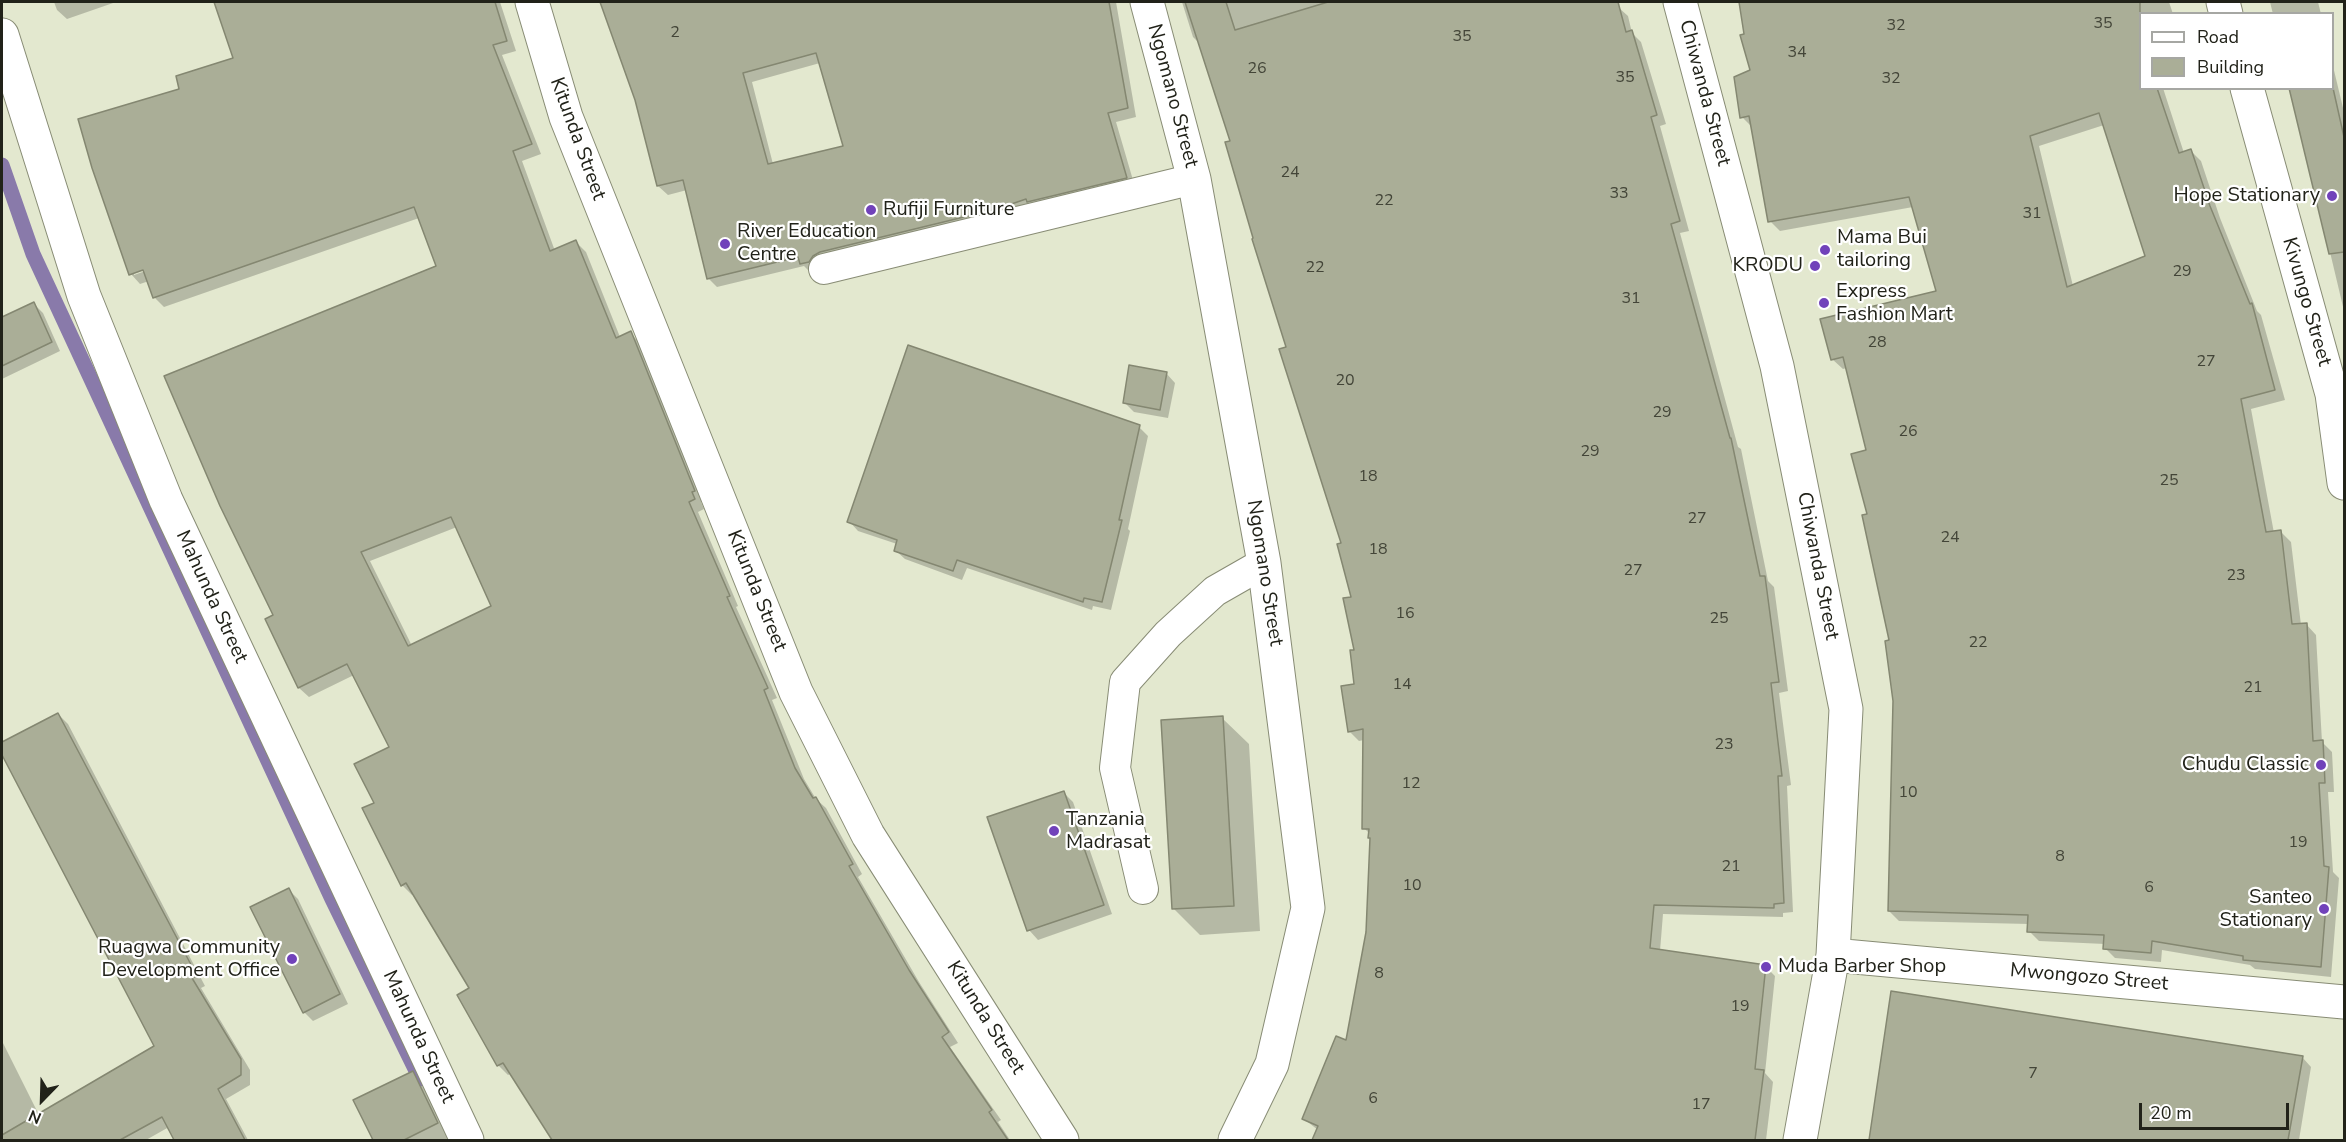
<!DOCTYPE html>
<style>
body{margin:0}
#map{position:relative;width:2346px;height:1142px;overflow:hidden;background:#e3e8cf;font-family:"Nunito Sans",sans-serif}
canvas{display:block}
.frame{position:absolute;inset:0;border:3px solid #212219;pointer-events:none}
.legend{position:absolute;left:2139px;top:12px;width:195px;height:78px;box-sizing:border-box;background:#fff;border:2px solid #a6a7a3;margin:0;padding:8px 10px;list-style:none;font-size:18px;color:#212219}
.legend li{display:flex;align-items:center;gap:12px;height:30px}
.legend b{width:30px;border:2px solid #a6a7a3}
.north{position:absolute;left:12px;top:1070px;width:60px;height:60px;-webkit-text-stroke:4px #fff;paint-order:stroke;rotate:203deg;font-size:16px;font-weight:700;line-height:24px;text-align:center;color:#212219}
.north::after{content:'';display:block;margin:auto;width:21px;height:27px;background:#212219;clip-path:polygon(50% 0,100% 100%,50% 72%,0 100%)}
.scale{position:absolute;left:2139px;top:1103px;width:150px;height:27px;box-sizing:border-box;border:3px solid #212219;border-top:0;padding-left:8px;font-size:18px;line-height:21px;white-space:nowrap;color:#212219;-webkit-text-stroke:4px #fff;paint-order:stroke}
</style>
<div id="map">
<canvas width="2346" height="1142"></canvas>
<div class="frame"></div>
<ul class="legend">
<li><b style="height:8px;background:#fff"></b>Road</li>
<li><b style="height:16px;background:#aaae97"></b>Building</li>
</ul>
<div class="north">N</div>
<div class="scale">20 m</div>
</div>
<script>
const ctx = document.querySelector('canvas').getContext('2d');
ctx.lineJoin = 'round';
function fillPath(path, color) { ctx.fillStyle = color; ctx.fill(path, 'evenodd'); }
const toPath = rows => new Path2D(rows.map(r => 'M' + r).join(''));
function stroke(path, color, width, dash) { ctx.strokeStyle = color; ctx.lineWidth = width; ctx.lineCap = dash ? 'butt' : 'round'; ctx.setLineDash(dash || []); ctx.stroke(path); }
function label(font, color, halo, rows, align = 'center') {
  ctx.font = font + ' "Nunito Sans",sans-serif'; ctx.lineWidth = 4.5; ctx.setLineDash([]); ctx.textBaseline = 'middle'; ctx.strokeStyle = halo; ctx.fillStyle = color; for (const [text, x, y, turn = 0] of rows) {
    ctx.save(); ctx.translate(x, y); ctx.rotate((+turn || 0) * Math.PI / 180); ctx.textAlign = isNaN(turn) ? turn : align; if (halo) ctx.strokeText(text, 0, 0); ctx.fillText(text, 0, 0); ctx.restore();
  }
}
const shadow = toPath([
 [54,2,116,2,67,19,57,10],
 [215,2,500,2,516,51,502,55,541,154,522,161,555,251,576,242,586,252,620,337,630,333,640,343,704,501,701,502,704,509,698,512,738,606,736,607,777,698,772,700,804,779,816,799,826,808,862,874,858,877,919,982,958,1043,950,1047,1001,1120,998,1122,1010,1140,554,1140,512,1073,508,1075,498,1065,471,989,414,893,412,895,402,885,376,803,391,747,354,675,309,697,299,688,267,620,275,616,438,267,419,218,164,307,155,298,149,281,140,284,131,274,181,90,234,59],
 [151,269,134,275,134,271],
 [457,527,493,606,412,646,370,561],
 [601,2,1116,2,1136,117,1116,122,1135,187,811,273,804,266,717,287,708,278,687,190,668,195,658,186,636,99],
 [820,63,844,147,773,164,752,82],
 [1182,2,1458,2,1462,23,1618,7,1628,16,1632,33,1641,42,1666,124,1660,126,1689,231,1680,233,1738,447,1741,449,1768,581,1774,587,1788,691,1779,693,1791,785,1787,786,1793,912,1783,913,1783,917,1663,914,1660,951,1765,966,1775,976,1765,1073,1773,1082,1766,1140,1313,1140,1318,1130,1304,1119,1347,1042,1368,932,1371,840,1370,834,1364,828,1364,740,1359,741,1349,731,1356,685,1353,598,1343,544,1232,142,1201,45,1193,37],
 [1740,2,2169,2,2173,14,2140,14,2140,88,2163,88,2184,153,2191,151,2201,161,2220,218,2257,311,2261,315,2285,400,2251,409,2274,533,2281,532,2291,542,2301,625,2306,624,2316,635,2322,742,2332,752,2334,792,2328,792,2333,872,2339,878,2331,977,2255,969,2250,965,2162,950,2161,962,2115,958,2105,948,2105,944,2039,941,2029,931,2029,924,1899,921,1889,911,1894,701,1890,642,1869,515,1868,451,1847,368,1843,369,1832,359,1937,292,1913,207,1780,231,1770,221,1753,128,1742,117,1752,71],
 [2104,125,2147,256,2073,286,2039,146],
 [2270,2,2318,2,2321,14,2273,14],
 [2332,62,2344,112,2344,311,2291,88,2332,88],
 [34,304,43,313,60,351,2,379,2,314,3,318],
 [1166,373,1175,383,1168,418,1134,412,1124,402],
 [1139,427,1148,436,1128,529,1130,531,1111,610,1093,606,1092,610,967,568,962,580,905,559,895,550,897,544,858,531,849,521],
 [58,714,68,724,205,986,201,988,250,1070,250,1085,226,1099,248,1140,176,1140,169,1127,146,1140,2,1140,2,1041,39,1115,156,1047,2,752,2,744],
 [1222,718,1249,744,1260,931,1200,935,1174,909],
 [1064,793,1073,802,1112,914,1038,940,1029,930],
 [289,890,298,899,348,1004,313,1021,304,1012],
 [1892,992,2302,1057,2311,1067,2299,1140,1871,1140],
 [413,1073,430,1089,452,1140,369,1140,373,1138]
]);
const stream = toPath([
 [2,165,33,254,332,899,420,1079]
]);
const building = toPath([
 [214,2,495,2,507,41,493,45,532,144,513,151,550,251,576,240,616,338,631,331,695,491,692,492,695,499,689,502,730,596,727,597,768,688,764,690,795,768,813,798,816,797,853,864,849,866,909,970,949,1032,942,1037,992,1110,989,1112,1008,1140,552,1140,503,1063,497,1066,457,995,469,988,406,883,401,886,362,808,374,803,354,764,389,747,347,664,298,688,265,619,273,615,220,506,164,376,436,266,414,207,153,298,143,270,129,275,92,168,78,119,179,89,176,76,233,58,214,2],
 [451,517,491,606,408,646,361,552,451,517],
 [600,2,1109,2,1128,108,1108,113,1127,178,1027,202,1026,199,997,209,820,252,813,256,809,262,800,264,798,257,707,279,683,180,657,186,635,100,600,2],
 [816,53,843,146,768,164,743,73,816,53],
 [1185,2,1226,2,1235,30,1328,2,1618,2,1626,32,1632,30,1657,115,1651,117,1680,221,1671,224,1730,438,1731,438,1760,576,1765,576,1779,682,1771,683,1782,776,1778,776,1784,903,1774,904,1774,908,1654,905,1650,948,1766,965,1755,1069,1764,1070,1755,1140,1312,1140,1318,1126,1302,1119,1336,1036,1346,1040,1366,932,1370,838,1368,838,1369,829,1362,829,1363,729,1348,732,1341,686,1354,684,1350,650,1354,650,1343,598,1351,597,1337,544,1341,543,1279,349,1286,347,1252,239,1253,238,1225,142,1230,141,1185,2],
 [1739,2,2140,2,2140,88,2157,88,2179,153,2191,149,2210,206,2250,304,2252,303,2275,390,2241,399,2266,532,2281,530,2292,624,2307,623,2313,741,2323,740,2325,783,2319,783,2324,866,2329,867,2321,967,2243,960,2243,956,2152,941,2151,953,2103,949,2104,935,2027,932,2028,915,1888,911,1893,701,1885,641,1889,640,1862,515,1867,514,1851,454,1866,450,1843,357,1831,360,1820,319,1936,291,1909,197,1768,222,1749,116,1740,118,1734,77,1750,70,1740,35,1744,34,1739,2],
 [2099,113,2145,256,2067,287,2030,136,2099,113],
 [2289,88,2333,88,2344,137,2344,252,2329,254,2289,88],
 [34,302,52,342,2,366,2,317,34,302],
 [908,345,1140,425,1119,520,1122,520,1102,602,1084,598,1083,602,957,560,953,571,894,551,897,540,847,522,908,345],
 [1129,365,1167,372,1160,410,1123,403,1129,365],
 [58,713,197,976,192,978,241,1059,241,1075,218,1089,245,1140,174,1140,162,1117,120,1140,2,1140,2,1135,154,1046,2,755,2,742,58,713],
 [1223,716,1234,906,1172,909,1161,720,1223,716],
 [1064,791,1104,905,1027,931,987,817,1064,791],
 [289,888,340,994,303,1013,250,907,289,888],
 [1891,991,2303,1056,2288,1140,1869,1140,1891,991],
 [413,1071,438,1123,404,1140,373,1140,353,1100,413,1071]
]);
const lane = toPath([
 [824,269,1194,179],
 [1143,889,1115,768,1125,682,1168,634,1215,591,1264,563]
]);
const street = toPath([
 [532,2,566,117,796,692,868,835,1062,1140],
 [1147,2,1194,179,1264,563,1308,908,1272,1064,1235,1140],
 [1680,2,1777,366,1846,709,1833,955,1800,1140],
 [2223,2,2226,14],
 [2247,88,2332,394,2344,483],
 [1833,955,2344,1002]
]);
const secondary = toPath([
 [2,35,84,296,166,500,467,1140]
]);
const markers = [
 [2332,196,6,"#7142ba"],
 [871,210,6,"#7142ba"],
 [725,244,6,"#7142ba"],
 [1825,250,6,"#7142ba"],
 [1815,266,6,"#7142ba"],
 [1824,303,6,"#7142ba"],
 [2321,765,6,"#7142ba"],
 [1054,831,6,"#7142ba"],
 [2324,909,6,"#7142ba"],
 [292,959,6,"#7142ba"],
 [1766,967,6,"#7142ba"]
];
const numberNames = [
 ["35",2103,24],
 ["32",1896,26],
 ["2",675,33],
 ["35",1462,37],
 ["34",1797,53],
 ["26",1257,69],
 ["35",1625,78],
 ["32",1891,79],
 ["24",1290,173],
 ["33",1619,194],
 ["22",1384,201],
 ["31",2032,214],
 ["22",1315,268],
 ["29",2182,272],
 ["31",1631,299],
 ["28",1877,343],
 ["27",2206,362],
 ["20",1345,381],
 ["29",1662,413],
 ["26",1908,432],
 ["29",1590,452],
 ["18",1368,477],
 ["25",2169,481],
 ["27",1697,519],
 ["24",1950,538],
 ["18",1378,550],
 ["27",1633,571],
 ["23",2236,576],
 ["16",1405,614],
 ["25",1719,619],
 ["22",1978,643],
 ["14",1402,685],
 ["21",2253,688],
 ["23",1724,745],
 ["12",1411,784],
 ["10",1908,793],
 ["19",2298,843],
 ["8",2060,857],
 ["21",1731,867],
 ["10",1412,886],
 ["6",2149,888],
 ["8",1379,974],
 ["19",1740,1007],
 ["7",2033,1074],
 ["6",1373,1099],
 ["17",1701,1105]
];
const streetNames = [
 ["Chiwanda Street",1704,93,75],
 ["Ngomano Street",1172,96,75],
 ["Kitunda Street",577,139,70],
 ["Kivungo Street",2306,302,74],
 ["Chiwanda Street",1817,566,79],
 ["Ngomano Street",1264,573,81],
 ["Kitunda Street",756,591,68],
 ["Mahunda Street",211,597,65],
 ["Mwongozo Street",2089,978,5],
 ["Kitunda Street",985,1018,58],
 ["Mahunda Street",418,1037,65]
];
const poiNames = [
 ["Hope Stationary",2320,196,"right"],
 ["Rufiji Furniture",883,210],
 ["River Education",737,232],
 ["Centre",737,255],
 ["Mama Bui",1837,238],
 ["tailoring",1837,261],
 ["KRODU",1803,266,"right"],
 ["Express",1836,292],
 ["Fashion Mart",1836,315],
 ["Chudu Classic",2309,765,"right"],
 ["Tanzania",1066,820],
 ["Madrasat",1066,843],
 ["Santeo",2312,898,"right"],
 ["Stationary",2312,921,"right"],
 ["Ruagwa Community",280,948,"right"],
 ["Development Office",280,971,"right"],
 ["Muda Barber Shop",1778,967]
];
fillPath(shadow, '#0003');
stroke(stream, '#897aaa', 15);
fillPath(building, '#aaae97');
stroke(building, '#848771', 1.5);
stroke(lane, '#888c75', 32);
stroke(street, '#888c75', 35);
stroke(secondary, '#888c75', 35);
stroke(lane, '#fff', 30);
stroke(street, '#fff', 33);
stroke(secondary, '#fff', 33);
for (const [x, y, r, color] of markers) { const dot = new Path2D(); dot.arc(x, y, r, 0, 2 * Math.PI); ctx.fillStyle = color; ctx.fill(dot); stroke(dot, '#fff', 2); }
label('16px', '#434538', null, numberNames);
label('20px', '#212219', '#fff', streetNames);
label('20px', '#212219', '#fff', poiNames, 'left');
</script>
